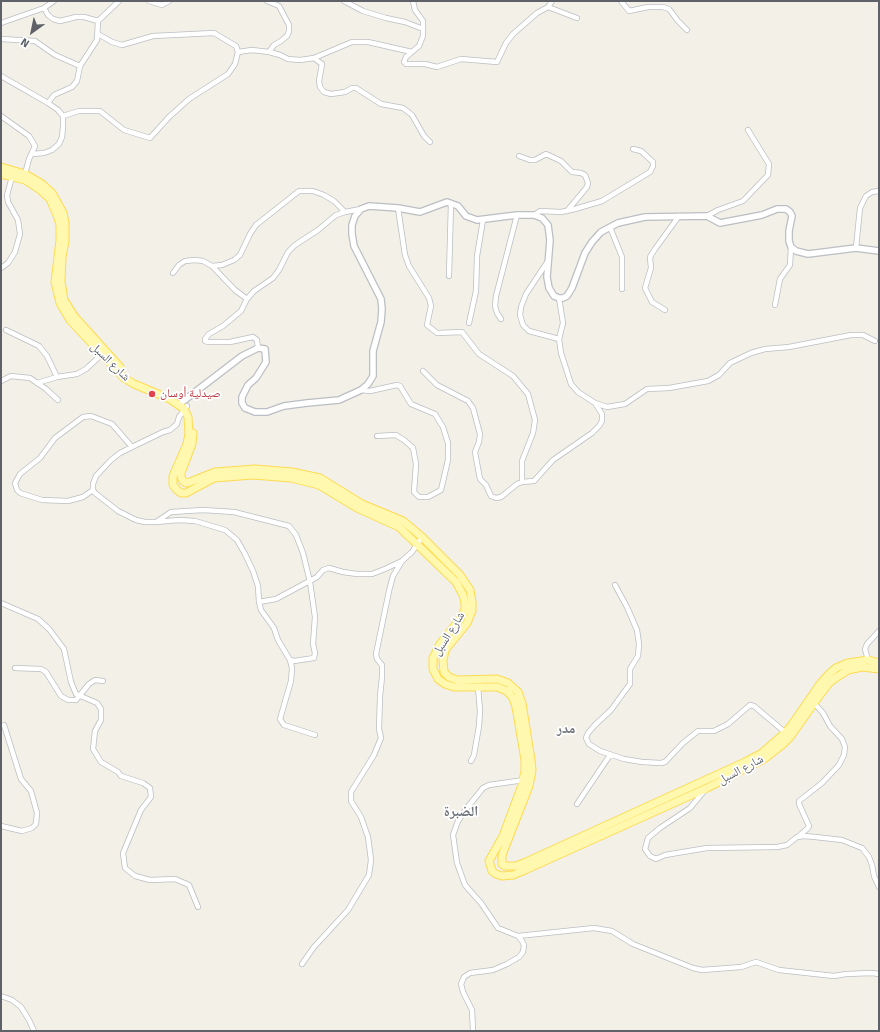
<!DOCTYPE html>
<meta charset="utf-8">
<style>
body{margin:0}
#map{position:relative;width:880px;height:1032px;overflow:hidden;background:#f2f0e7;font-family:Signika,sans-serif}
canvas{display:block}
.frame{position:absolute;inset:0;border:2px solid #5e6268;pointer-events:none}
.north{position:absolute;left:12px;top:12px;width:40px;height:40px;-webkit-text-stroke:3px #fff;paint-order:stroke;rotate:213deg;font-size:11px;font-weight:700;line-height:16px;text-align:center;color:#5e6268}
.north::after{content:'';display:block;margin:auto;width:14px;height:18px;background:#5e6268;clip-path:polygon(50% 0,100% 100%,50% 72%,0 100%)}
</style>
<div id="map">
<canvas width="880" height="1032"></canvas>
<div class="frame"></div>
<div class="north">N</div>
</div>
<script>
const ctx = document.querySelector('canvas').getContext('2d');
ctx.lineJoin = 'round';
const toPath = rows => new Path2D(rows.map(r => 'M' + r).join(''));
function stroke(path, color, width, dash) { ctx.strokeStyle = color; ctx.lineWidth = width; ctx.lineCap = dash ? 'butt' : 'round'; ctx.setLineDash(dash || []); ctx.stroke(path); }
function label(font, color, halo, rows, align = 'center') {
  ctx.font = font + ' Signika,"Noto Naskh Arabic",sans-serif'; ctx.lineWidth = 3.5; ctx.setLineDash([]); ctx.textBaseline = 'middle'; ctx.strokeStyle = halo; ctx.fillStyle = color; for (const [text, x, y, turn = 0] of rows) {
    ctx.save(); ctx.translate(x, y); ctx.rotate((+turn || 0) * Math.PI / 180); ctx.textAlign = isNaN(turn) ? turn : align; if (halo) ctx.strokeText(text, 0, 0); ctx.fillText(text, 0, 0); ctx.restore();
  }
}
const minor = toPath([
 [149,1,162,5,169,1],
 [267,1,279,6,289,25,289,31,287,36,281,41,274,45,269,52],
 [344,1,363,11,386,18,405,22,423,29],
 [413,1,415,10,423,21,423,36,419,46,406,57,404,62,406,64,425,64,437,67,461,59,497,62,506,43,513,34,537,13,548,7,552,1],
 [621,1,629,11,648,7,663,7,669,9,678,21,687,30],
 [548,7,577,18],
 [44,8,48,15,53,19,60,21,76,17,84,17,98,21,97,40,80,66,77,81,72,87,54,95,48,103],
 [98,21,119,1],
 [1,23,44,8,54,1],
 [1,39,35,41,55,55,80,66],
 [238,52,252,50,269,52,280,55,288,59,300,60,314,58,352,42,368,42,412,52],
 [314,58,322,64,319,81,320,87,324,92,331,94,345,92,352,88,356,88,381,104,403,108,412,115,424,136,430,142],
 [1,76,48,103,58,110,63,116,63,127,62,137,59,144,52,150,44,153,32,154],
 [1,116,29,136,35,146,29,159,25,174],
 [63,116,79,111,100,111,124,130,150,138,169,117,189,99,228,74,235,64,238,52,236,46,214,33,153,36,122,45,112,42,98,34],
 [519,156,530,160,535,160,546,154,561,161,572,172,581,173,585,175,588,183,587,187,567,211],
 [398,208,405,255,409,266,429,298,431,306,427,325,437,333,462,332,479,354,513,376,528,394,535,420,533,433,522,461,522,482],
 [534,215,540,211,561,212,575,209,602,201,650,172,653,166,653,162,641,151,633,149],
 [707,216,718,210,743,201,768,175,769,164,748,130],
 [610,227,622,257,622,289],
 [856,248,860,208,866,196,872,192,879,191],
 [548,261,526,294,521,307,520,315,523,325,529,331,559,339],
 [212,266,222,265,234,260,240,255,250,234,256,225,299,191,313,191,324,195,334,201,345,212],
 [1,268,8,263,15,252,20,234,18,220,8,202,7,195,12,177],
 [173,273,179,265,185,261,195,260,203,261,212,266,235,290,247,299],
 [449,276,451,203],
 [559,298,563,323,559,339,561,353,571,384,578,392,595,403,607,407,625,404,647,389,669,388,708,381,719,375,730,363,751,353,765,349,789,347,851,335,863,335,875,341],
 [775,305,780,279,790,265,791,247],
 [665,310,652,302,645,288,651,268,650,257,655,249,679,216],
 [501,319,497,313,495,306,496,296,517,215],
 [469,323,476,291,477,256,483,220],
 [6,330,39,346,47,356,57,377],
 [258,348,257,340,253,337,230,342,208,342,205,341,205,339,209,334,223,326,241,311,247,299,254,291,273,278,279,270,288,252,295,245,318,230,336,215,345,212,361,209],
 [423,371,437,385,468,401,473,408,480,434,479,442,475,452,479,474,480,479,486,485,491,496,496,498,501,497,517,484,522,482,534,481,553,460,592,433,599,426,602,421,602,414,595,403],
 [1,381,11,376,30,378,46,389,58,400],
 [37,383,57,377,77,374,86,369,101,355],
 [361,390,370,391,397,385,400,386,411,404,435,414,443,427,448,443,448,460,441,490,428,497,419,497,414,492,416,464,413,448,404,440,396,435,377,436],
 [93,490,83,497,68,501,42,500,20,493,17,490,15,483,20,474,40,458,55,438,83,417,91,416,112,424,132,447],
 [156,522,171,512,203,510,234,512,289,526,296,535,303,553,310,582,315,617,313,644,315,653,314,658,294,661,290,660,278,640,274,628,261,610,259,602,258,586,253,571,245,554,237,540,225,530,195,521,179,520,156,522,145,522,136,520,118,511,95,493,93,490,93,484,96,476,111,460,120,453,132,447,163,432,170,430,177,424,179,417,187,406],
 [615,585,627,607,637,630,639,644,638,656,630,669,630,684,611,710,595,725,588,733,586,738,589,744,600,751,624,759,642,762,661,763,665,762,683,743,698,731,714,731,728,724,750,705,754,706,787,734],
 [259,602,276,599,317,577,323,570,329,568,343,572,357,574,372,574,385,569,402,561,412,552,422,537],
 [1,603,38,619,49,629,64,649,71,682,76,694,97,703,101,709,101,720,95,731,93,749,101,762,118,772,121,776,143,783,150,788,151,797,141,810,123,853,125,868,135,876,150,880,175,879,189,885,198,907],
 [290,660,292,668,291,681,280,719,284,725,315,735],
 [868,660,865,649,867,644,879,631],
 [15,668,41,669,46,672,61,696,68,700,76,700,89,684,95,680,103,681],
 [471,761,474,755,479,726,480,711,478,687],
 [705,790,690,808,660,828,648,838,645,849,650,856,656,859,665,855,707,848,777,847,787,845,797,837,804,836,815,837,842,840,862,848,869,857,872,865,874,876,879,887],
 [577,804,610,755],
 [1,826,22,831,32,828,36,824,37,813,31,791,21,779,4,725],
 [799,836,808,828,809,826,799,804,799,801,822,783,839,765,844,755,845,747,842,739,830,726,823,713,814,703],
 [518,936,594,928,612,931,633,944,693,968,702,970,741,967,756,962,779,970,834,976,846,974,872,973,879,974],
 [302,964,314,947,348,910,369,875,371,860,368,837,361,817,351,801,351,792,374,755,381,738,379,729,380,696,382,677,382,665,377,659,376,654,389,591,393,576,402,561],
 [1,996,12,1000,21,1007,29,1020,34,1031],
 [473,1031,472,1010,463,992,461,984,464,977,470,973,493,970,507,964,519,957,523,952,524,945,522,941,518,936,498,928,481,903,465,885,457,863,453,835,458,821,466,809,483,788,489,785,524,780]
]);
const tertiary = toPath([
 [182,402,242,356,258,348,265,349,266,362,256,378,248,385,242,397,242,403,245,408,255,412,267,412,284,406,307,403,339,400,361,390,368,384,373,376,373,351,381,322,382,309,381,299,354,246,352,234,352,225,355,216,361,209,369,206,398,208,420,212,447,202,458,206,466,216,477,220,517,215,534,215,542,218,548,225,550,240,547,277,549,288,554,296,559,298,563,298,567,296,572,288,585,253,592,242,601,232,618,223,645,217,707,216,720,223,762,215,777,209,786,209,790,212,792,216,789,231,789,241,791,247,796,251,808,254,856,248,879,251]
]);
const primary = toPath([
 [1,167,25,174,42,184,52,193,63,213,65,223,65,241,62,257,61,281,64,300,74,316,120,367],
 [1,174,25,180,39,189,50,199,57,215,60,225,60,240,55,282,60,303,70,320,124,378,134,384,170,399,184,409,188,417,189,434,187,444,173,476,173,485,177,490,181,493,186,493,214,478,253,475,291,478,319,485,357,508,399,527,456,582,463,595,465,603,465,610,460,619,440,644,433,658,433,669,438,679,445,684,454,687,497,687,507,691,513,698,516,707,525,760,525,771,522,785,503,836,489,861,492,871,496,874,502,876,513,875,525,870,707,788,764,759,782,745,790,737,822,692,829,683,837,677,848,670,862,667,879,669],
 [193,433,192,444,181,473,181,477,183,481,186,483,190,482,215,472,255,469,292,472,320,478,362,504,403,521,422,537,460,575,470,590,472,602,472,611,467,623,445,650,443,661,444,672,449,677,457,680,497,679,508,683,518,692,522,703,531,760,532,770,529,786,502,855,502,864,505,866,516,866,526,862,745,762,762,753,785,733,791,726,820,684,828,675,836,668,848,663,868,660,879,663]
]);
const markers = [
 [152,394,4,"#e0444e"]
];
const streetNames = [
 ["شارع السبل",110,362,44],
 ["شارع السبل",449,634,-58],
 ["شارع السبل",741,770,-28]
];
const healthNames = [
 ["صيدلية أوسان",160,394]
];
const quarterNames = [
 ["مدر",566,729],
 ["الضبرة",461,812]
];
stroke(minor, '#bbbec3', 6);
stroke(tertiary, '#bbbec3', 8);
stroke(primary, '#fedb53', 9);
stroke(minor, '#fff', 4.5);
stroke(tertiary, '#fff', 5.5);
stroke(primary, '#fff8ae', 7);
for (const [x, y, r, color] of markers) { const dot = new Path2D(); dot.arc(x, y, r, 0, 2 * Math.PI); ctx.fillStyle = color; ctx.fill(dot); stroke(dot, '#fff', 1.5); }
label('12px', '#5e6268', '#fff', streetNames);
label('12px', '#be3a42', '#fff', healthNames, 'left');
label('bold 14px', '#6f747a', '#fff', quarterNames);
</script>
